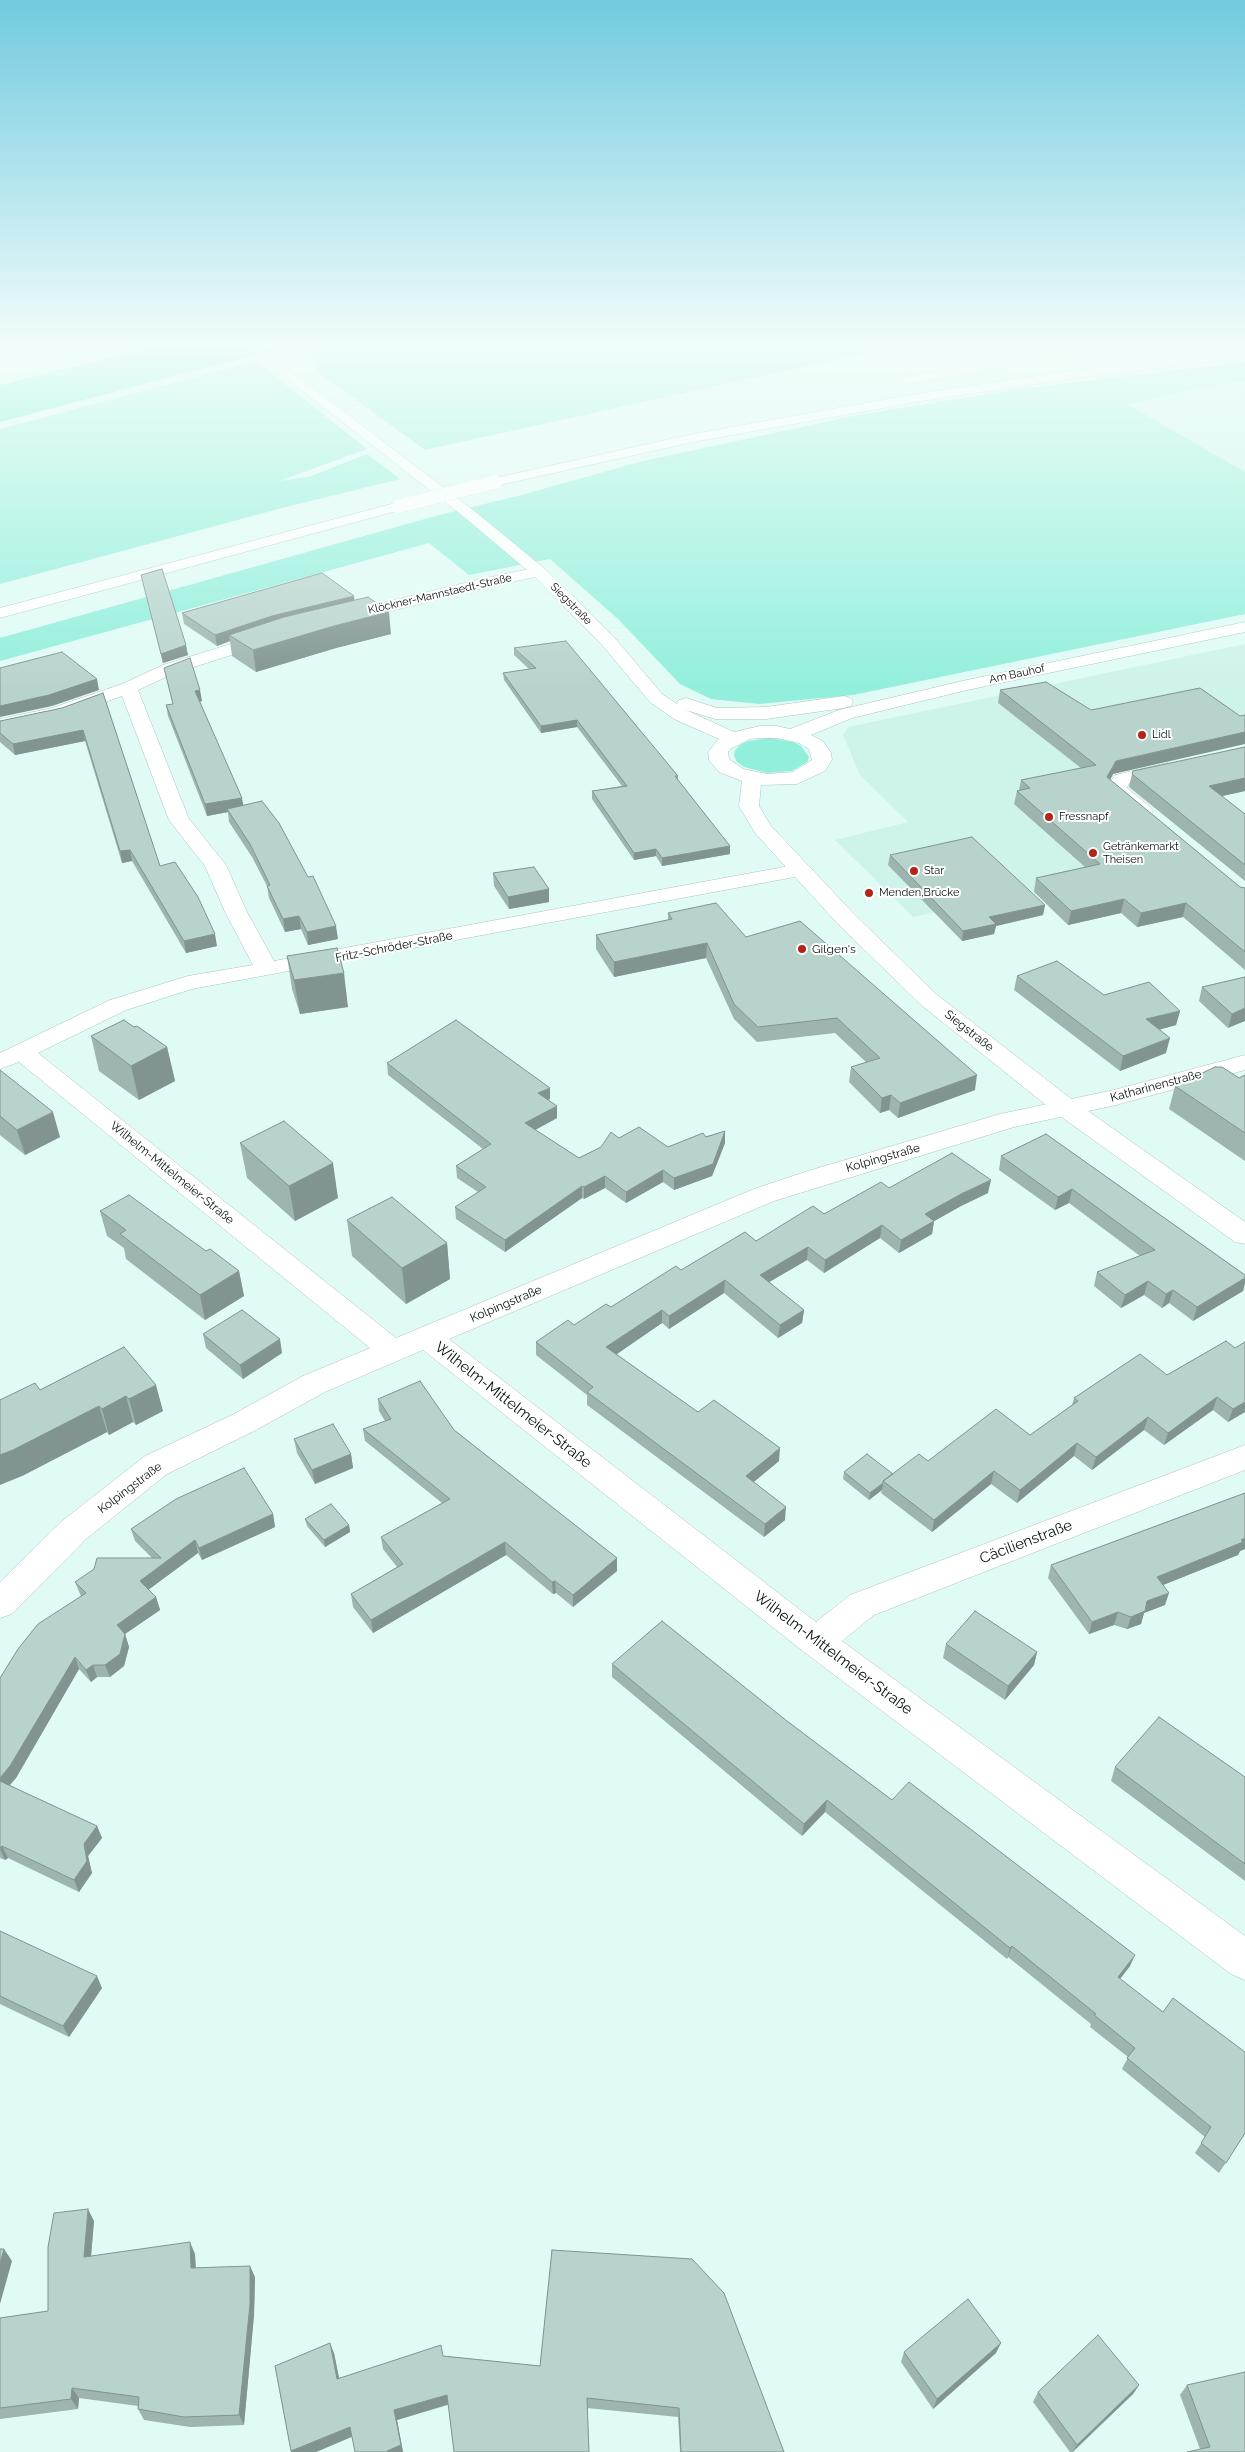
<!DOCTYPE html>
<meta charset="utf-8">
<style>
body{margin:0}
canvas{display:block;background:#e0fbf5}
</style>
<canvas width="1245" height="2452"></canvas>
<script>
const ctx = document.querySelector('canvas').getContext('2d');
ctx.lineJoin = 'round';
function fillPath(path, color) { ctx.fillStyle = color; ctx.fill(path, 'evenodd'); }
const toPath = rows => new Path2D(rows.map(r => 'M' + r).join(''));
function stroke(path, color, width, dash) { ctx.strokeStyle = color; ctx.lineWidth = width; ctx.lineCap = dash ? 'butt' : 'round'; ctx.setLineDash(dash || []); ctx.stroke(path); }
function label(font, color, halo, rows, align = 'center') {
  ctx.font = font + ' Raleway,sans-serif'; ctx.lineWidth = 4; ctx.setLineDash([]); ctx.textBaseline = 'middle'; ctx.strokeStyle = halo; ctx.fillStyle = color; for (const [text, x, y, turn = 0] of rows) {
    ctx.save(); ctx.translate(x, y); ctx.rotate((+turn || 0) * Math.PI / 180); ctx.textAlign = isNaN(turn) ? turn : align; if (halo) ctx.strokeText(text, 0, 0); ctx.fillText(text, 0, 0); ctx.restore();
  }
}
const built = toPath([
 [1245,381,1245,472,1129,405,1212,385],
 [1245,644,1245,741,1089,779,1187,857,913,917,835,840,908,822,860,775,843,735,848,727]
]);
const green = toPath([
 [330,346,897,346,425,450,318,372,311,354],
 [256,361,367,449,279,481,308,477,367,454,400,479,282,508,0,584,0,429],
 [1245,362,1245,381,1212,385,1129,405,1245,472,1245,614,853,695,759,704,711,699,680,684,618,619,550,559,469,575,429,543,0,661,0,638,439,515,518,496,643,461,858,415,1019,389],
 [770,738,793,742,801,746,809,757,807,762,792,771,767,773,744,767,737,762,734,756,735,750,740,745,748,741]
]);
const water = toPath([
 [156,346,289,346,0,422,0,385]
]);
const street = toPath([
 [539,567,545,569,547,572,545,575,487,587,347,622,341,621,339,617,341,613,481,579,539,567],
 [266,633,272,634,275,638,272,642,175,673,138,690,189,819,226,865,247,912,274,961,800,864,808,865,811,870,808,875,800,876,192,989,126,1010,38,1053,396,1338,754,1189,808,1171,1000,1114,1114,1090,1245,1055,1245,1070,1116,1105,1014,1127,774,1201,449,1339,816,1622,850,1595,1245,1445,1245,1470,874,1615,842,1641,1245,1936,1245,1980,1231,1974,804,1652,423,1350,325,1392,254,1431,167,1474,86,1539,12,1614,0,1618,0,1582,62,1521,145,1456,232,1415,303,1376,370,1348,19,1062,0,1069,0,1053,110,1000,188,976,253,965,225,912,205,866,169,820,122,696,64,717,0,731,0,719,52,708,122,684,163,665,266,633],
 [1167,763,1174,765,1177,769,1174,773,1129,783,1127,788,1150,807,1153,811,1150,815,1143,817,1136,815,1106,789,1115,775,1167,763]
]);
const secondary = toPath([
 [245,346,258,346,473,510,545,569,614,637,662,694,677,704,679,700,686,698,717,708,766,707,844,696,851,698,853,702,851,706,844,708,766,719,715,719,686,710,734,732,760,726,777,726,790,729,839,710,967,680,1245,622,1245,632,967,690,852,718,811,735,823,741,831,753,832,760,825,771,797,784,761,785,759,806,771,826,853,913,936,994,1074,1101,1245,1222,1245,1244,1235,1242,1056,1113,920,1004,837,923,755,833,739,806,742,781,719,772,709,760,708,752,719,739,674,719,650,702,602,645,533,575,463,516,245,346],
 [760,738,777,738,799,743,809,749,812,760,793,772,767,774,743,769,729,759,728,752,730,749,750,739,760,738]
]);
const highway = toPath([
 [1094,346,1121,346,1115,350,907,384,901,380,907,376,1094,346],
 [1245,350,1245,358,1069,379,922,401,693,442,495,486,488,482,495,478,693,434,922,393,1069,371,1245,350],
 [399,502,404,503,406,506,404,509,0,618,0,608,399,502]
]);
const highwayBridge = toPath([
 [399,506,495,482]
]);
const wall = toPath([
 [141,575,188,655,163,663],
 [354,600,391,634,336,648,256,672,232,656,230,641,217,646,184,624,182,613],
 [514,648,678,776,678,780,730,846,730,854,662,866,656,856,634,860,592,799,592,791,622,786,577,727,541,733,504,680,503,673,529,669,514,655],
 [164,668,202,701,200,702,243,805,338,939,308,945,301,929,285,932,269,898,267,886,252,857,229,822,228,812,207,816,168,716,166,705,173,704],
 [1000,690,1113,774,1110,780,1240,887,1245,888,1245,970,1183,917,1137,927,1121,913,1068,925,1034,892,1036,878,1085,867,1014,804,1017,791,1019,790,1021,780,1081,768,998,703],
 [103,693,160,866,217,946,186,953,132,861,122,863,85,741,15,755,0,742,0,721,62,708],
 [1245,747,1245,791,1221,796,1245,814,1245,881,1129,787,1132,774],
 [890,855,1045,905,1043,915,996,926,994,934,962,941,888,865],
 [493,873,549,889,549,902,509,909,494,886],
 [668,913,746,937,975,1090,898,1118,889,1110,880,1113,849,1082,851,1067,866,1062,835,1033,757,1042,734,1019,706,958,614,977,596,949,596,935,668,920],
 [287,956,348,1007,300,1014,292,989],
 [1017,976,1180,1011,1176,1025,1159,1030,1166,1053,1120,1071,1014,990],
 [1245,977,1228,1028,1199,1001,1202,987],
 [134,1027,167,1047,175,1081,139,1100,99,1071,91,1036],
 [387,1063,550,1099,548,1100,557,1118,535,1130,579,1158,619,1138,668,1147,725,1131,725,1143,712,1176,674,1190,663,1182,626,1203,605,1188,584,1199,582,1198,505,1252,456,1219,455,1207,478,1192,457,1178,456,1166,483,1149,388,1075],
 [0,1070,60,1137,25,1155,0,1135],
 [1245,1075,1245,1161,1169,1109,1175,1086,1239,1078],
 [1046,1134,1245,1275,1245,1283,1243,1291,1193,1321,1169,1303,1162,1308,1144,1295,1121,1308,1094,1286,1097,1272,1140,1256,1069,1203,1055,1210,999,1170,1001,1156],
 [240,1143,338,1198,295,1221,247,1178],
 [889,1188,988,1193,961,1206,934,1221,932,1234,899,1253,880,1238,824,1273,807,1260,769,1282,804,1310,802,1323,778,1338,724,1293,669,1329,662,1323,616,1354,698,1412,779,1461,754,1482,785,1520,764,1537,587,1405,587,1395,536,1355,536,1342,574,1325,611,1307,681,1270],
 [100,1211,206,1251,239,1271,244,1296,205,1320,126,1259,124,1248,107,1236],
 [347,1220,447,1243,450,1279,406,1304,352,1256],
 [203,1334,282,1353,243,1379,206,1348],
 [1226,1341,1245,1412,1228,1422,1213,1410,1164,1445,1144,1430,1092,1470,1074,1456,1017,1503,991,1484,932,1532,881,1493,882,1490,869,1500,843,1479,844,1472,893,1474,928,1461,1030,1435,1072,1405,1074,1398,1167,1375],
 [124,1347,163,1411,136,1425,133,1422,109,1435,107,1432,22,1476,40,1390],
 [378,1399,454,1430,617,1558,617,1571,573,1607,556,1593,553,1594,506,1555,373,1633,353,1607,351,1594,397,1567,383,1549,381,1537,442,1503,365,1441,363,1429,385,1421,379,1411],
 [294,1439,351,1454,353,1468,315,1484,297,1453],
 [1245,1493,1245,1549,1240,1551,1238,1555,1163,1585,1165,1605,1144,1613,1141,1624,1127,1629,1114,1625,1089,1634,1048,1578,1051,1565],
 [273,1514,275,1527,202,1560,198,1553,148,1590,156,1597,160,1610,125,1634,129,1647,124,1666,110,1677,97,1677,91,1682,79,1669,16,1778,9,1786,97,1826,102,1838,88,1856,92,1873,79,1892,8,1858,5,1860,0,1858,0,1678,81,1596,80,1594,75,1582,152,1558,135,1541,131,1529],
 [305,1519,349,1525,350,1532,325,1547,307,1526],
 [946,1644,1037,1652,1034,1665,1005,1700,943,1658],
 [612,1664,787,1721,892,1800,1130,1966,1120,1979,1163,2012,1245,2052,1245,2134,1219,2173,1195,2153,1205,2137,1122,2069,1128,2057,1090,2027,1091,2024,1008,1957,1007,1959,825,1812,802,1836,612,1677],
 [1115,1767,1245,1777,1245,1881,1111,1781],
 [0,1931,102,1988,69,2037,0,2004],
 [94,2221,91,2256,195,2254,196,2268,255,2277,254,2315,244,2425,190,2427,144,2420,138,2409,138,2406,79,2398,78,2409,0,2419,0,2318,48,2311],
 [552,2250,784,2452,680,2452,678,2417,587,2408,448,2405,397,2420,403,2452,355,2452,352,2437,316,2452,291,2452,275,2366,334,2353,339,2378,444,2356,540,2366],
 [904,2352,996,2353,933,2409,901,2362],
 [1139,2385,1133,2394,1073,2452,1070,2452,1033,2402,1038,2392],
 [1187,2385,1245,2452,1200,2449,1180,2395]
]);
const shadedWall = toPath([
 [354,596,355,607,229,635,230,641,217,646,215,635,272,616],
 [389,612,391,634,336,648,256,672,253,650,334,626],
 [186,645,188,655,163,663,161,654],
 [97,679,99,690,52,706,0,717,0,706],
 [200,690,202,701,197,702,195,691],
 [577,720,577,727,541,733,541,726],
 [83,730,85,741,15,755,13,744],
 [1245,732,1245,744,1113,774,1105,790,1107,777,1116,761],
 [1245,778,1245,791,1205,800,1209,786],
 [242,798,244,810,227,809,228,812,207,816,205,804],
 [730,846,730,854,662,866,662,858],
 [656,849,656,856,634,860,634,853],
 [130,850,132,861,122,863,120,851],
 [549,889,549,902,509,909,508,897],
 [1124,899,1121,913,1068,925,1071,911],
 [1186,903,1183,917,1137,927,1141,913],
 [1045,905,1043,915,996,926,994,934,962,941,963,931,989,917],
 [299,916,301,929,285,932,283,919],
 [336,926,338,939,308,945,307,932],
 [215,934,217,946,186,953,184,941],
 [707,943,706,958,614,977,614,962],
 [344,973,348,1007,300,1014,294,980],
 [1245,1008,1245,1021,1228,1028,1232,1014],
 [1180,1011,1176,1025,1143,1034,1146,1019],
 [1170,1038,1166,1053,1120,1071,1123,1056],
 [167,1047,175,1081,139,1100,131,1066],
 [977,1075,975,1090,898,1118,900,1103],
 [550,1088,550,1099,539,1105,538,1093],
 [891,1095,889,1110,880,1113,882,1098],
 [557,1106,557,1118,526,1135,525,1123],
 [53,1112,60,1137,25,1155,17,1130],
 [725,1131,725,1143,712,1176,674,1190,674,1178],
 [333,1163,338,1198,295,1221,289,1186],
 [663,1170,663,1182,626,1203,626,1192],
 [605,1176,605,1188,584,1199,584,1187],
 [991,1180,988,1193,961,1206,929,1224,934,1221,932,1234,899,1253,901,1240,925,1214,963,1193],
 [582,1186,582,1198,505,1252,505,1240],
 [1072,1189,1069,1203,1055,1210,1058,1197],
 [882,1225,880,1238,824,1273,825,1260],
 [447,1243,450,1279,406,1304,402,1268],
 [808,1247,807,1260,759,1288,760,1275],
 [239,1271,244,1296,205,1320,200,1295],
 [1245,1278,1245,1283,1243,1291,1193,1321,1197,1307],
 [725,1280,724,1293,669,1329,669,1316],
 [1148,1281,1144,1295,1121,1308,1125,1295],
 [1173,1290,1169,1303,1162,1308,1166,1294],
 [662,1310,662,1323,607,1361,606,1347],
 [804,1310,802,1323,778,1338,780,1325],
 [280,1339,282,1353,243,1379,240,1365],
 [156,1385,163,1411,136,1425,129,1399],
 [126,1396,133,1422,109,1435,102,1409],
 [1217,1397,1213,1410,1164,1445,1168,1433],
 [1245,1402,1245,1412,1228,1422,1233,1409],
 [99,1406,107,1432,22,1476,0,1485,0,1455],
 [1148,1417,1144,1430,1092,1470,1096,1457],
 [1077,1443,1074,1456,1017,1503,1020,1490],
 [780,1448,779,1461,745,1489,746,1476],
 [351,1454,353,1468,315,1484,312,1470],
 [994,1471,991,1484,932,1532,934,1520],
 [883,1483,882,1490,869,1500,870,1493],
 [786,1507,785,1520,764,1537,765,1524],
 [273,1514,275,1527,202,1560,199,1548],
 [349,1525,350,1532,325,1547,324,1540],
 [1245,1538,1245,1549,1240,1551,1238,1555,1153,1589,1157,1577],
 [195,1540,198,1553,144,1593,140,1581],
 [505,1542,506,1555,373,1633,371,1620],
 [617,1558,617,1571,573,1607,573,1595],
 [555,1581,556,1593,553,1594,552,1582],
 [1169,1593,1165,1605,1144,1613,1141,1624,1127,1629,1131,1617,1147,1601],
 [156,1597,160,1610,125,1634,129,1647,124,1666,110,1677,105,1665,117,1625],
 [1118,1612,1114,1625,1089,1634,1092,1622],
 [1037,1652,1034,1665,1005,1700,1008,1686],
 [75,1657,79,1669,16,1778,3,1793,0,1785,0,1778],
 [93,1665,97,1677,91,1682,86,1670],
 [827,1800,825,1812,802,1836,804,1824],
 [97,1826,102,1838,88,1856,92,1873,79,1892,74,1880,84,1844],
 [2,1846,8,1858,5,1860,0,1849],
 [1012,1946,1008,1957,1007,1959,1010,1948],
 [1135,1955,1130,1966,1113,1988,1118,1977],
 [97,1976,102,1988,69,2037,63,2026],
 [88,2209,94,2221,90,2268,84,2257],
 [190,2242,195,2254,196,2280,191,2268],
 [4,2249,12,2261,0,2304,0,2264],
 [250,2266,255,2277,254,2315,244,2425,239,2415],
 [330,2343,334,2353,341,2388,337,2379],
 [1001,2343,996,2353,933,2409,937,2399],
 [1139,2385,1133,2394,1072,2452,1077,2445],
 [72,2388,79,2398,78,2409,71,2399],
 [447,2395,449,2404,397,2420,403,2452,387,2452,394,2410],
 [350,2427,353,2436,316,2452,291,2452,291,2451]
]);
const building = toPath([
 [162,569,186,645,161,654,141,575,162,569],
 [322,573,354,596,272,616,215,635,182,613,322,573],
 [368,597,389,612,334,626,253,650,229,635,284,617,368,597],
 [566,641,678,776,675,776,730,846,662,858,656,849,634,853,592,791,627,786,577,720,541,726,503,673,536,668,514,648,566,641],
 [62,652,97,679,49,695,0,706,0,668,62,652],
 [190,658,200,690,195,691,242,798,205,804,166,705,173,704,164,668,190,658],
 [1046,682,1091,710,1200,688,1240,716,1245,715,1245,732,1116,761,1107,777,1240,887,1245,888,1245,952,1186,903,1141,913,1124,899,1071,911,1036,878,1100,864,1017,791,1030,788,1021,780,1096,765,1000,690,1046,682],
 [103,693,160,866,175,862,198,897,215,934,184,941,130,850,120,851,83,730,13,744,0,733,0,721,62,708,103,693],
 [1245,747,1245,778,1209,786,1245,814,1245,865,1132,774,1133,771,1245,747],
 [262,801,279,823,308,877,313,876,336,926,307,932,299,916,283,919,267,886,270,885,250,844,227,809,262,801],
 [972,837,1045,905,989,917,996,924,963,931,890,855,972,837],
 [534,867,549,889,508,897,493,873,534,867],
 [716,903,746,937,800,921,977,1075,900,1103,891,1095,882,1098,851,1067,880,1058,837,1018,758,1027,734,1004,707,943,614,962,596,935,672,919,668,913,716,903],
 [337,948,344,973,294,980,287,956,337,948],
 [1057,961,1104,995,1149,982,1180,1011,1146,1019,1170,1038,1123,1056,1017,976,1057,961],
 [1245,977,1245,1008,1232,1014,1202,987,1245,977],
 [124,1020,134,1027,137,1026,167,1047,131,1066,91,1036,124,1020],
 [456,1020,550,1088,538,1093,557,1106,525,1123,579,1158,601,1147,611,1132,619,1138,639,1127,668,1147,703,1133,706,1137,725,1131,713,1164,674,1178,663,1170,626,1192,605,1176,584,1187,582,1186,505,1240,455,1207,486,1187,456,1166,491,1144,387,1063,456,1020],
 [1215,1067,1222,1067,1239,1078,1245,1075,1245,1133,1175,1086,1215,1067],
 [0,1070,53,1112,17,1130,0,1116,0,1070],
 [284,1121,333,1163,289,1186,240,1143,284,1121],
 [1046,1134,1245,1275,1245,1278,1197,1307,1173,1290,1166,1294,1148,1281,1125,1295,1097,1272,1155,1250,1072,1189,1058,1197,1001,1156,1046,1134],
 [952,1153,991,1180,963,1193,925,1214,934,1221,901,1240,882,1225,825,1260,808,1247,760,1275,804,1310,780,1325,725,1280,669,1316,662,1310,606,1347,698,1412,714,1400,780,1448,746,1476,786,1507,765,1524,587,1392,593,1387,536,1342,568,1320,574,1325,606,1304,611,1307,676,1266,681,1270,745,1232,756,1241,813,1206,824,1214,881,1182,889,1188,952,1153],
 [129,1195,206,1251,210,1249,239,1271,200,1295,120,1234,126,1230,100,1211,129,1195],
 [392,1197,447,1243,402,1268,347,1220,392,1197],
 [242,1310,280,1339,240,1365,203,1334,242,1310],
 [1226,1341,1235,1348,1245,1342,1245,1402,1233,1409,1217,1397,1168,1433,1148,1417,1096,1457,1077,1443,1020,1490,994,1471,934,1520,883,1481,919,1454,928,1461,996,1409,1030,1435,1078,1401,1074,1398,1140,1354,1167,1375,1226,1341],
 [124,1347,156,1385,129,1399,126,1396,102,1409,99,1406,13,1450,0,1455,0,1400,35,1383,40,1390,124,1347],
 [420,1381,454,1430,617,1558,573,1595,555,1581,552,1582,505,1542,371,1620,351,1594,403,1564,381,1537,450,1499,363,1429,391,1419,378,1399,420,1381],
 [333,1424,351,1454,312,1470,294,1439,333,1424],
 [867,1454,893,1474,883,1481,883,1483,870,1493,844,1472,867,1454],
 [244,1468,273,1514,199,1548,195,1540,140,1581,156,1597,117,1625,125,1634,120,1654,105,1665,93,1665,86,1670,75,1657,10,1766,0,1778,0,1678,18,1649,38,1624,86,1593,75,1582,94,1569,97,1558,161,1558,131,1529,176,1499,244,1468],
 [1245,1493,1245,1538,1241,1540,1243,1542,1157,1577,1169,1593,1147,1601,1145,1611,1131,1617,1118,1612,1092,1622,1051,1565,1245,1493],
 [331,1504,349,1525,324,1540,305,1519,331,1504],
 [975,1611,1037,1652,1008,1686,946,1644,975,1611],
 [662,1621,787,1721,892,1800,909,1782,1135,1955,1118,1977,1163,2012,1173,1998,1245,2052,1245,2133,1226,2163,1201,2143,1211,2127,1127,2058,1135,2048,1094,2015,1096,2014,1012,1946,1010,1948,827,1800,804,1824,612,1664,662,1621],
 [1159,1717,1245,1777,1245,1864,1115,1767,1159,1717],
 [0,1781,97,1826,84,1844,87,1861,74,1880,2,1846,0,1848,0,1781],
 [0,1931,97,1976,63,2026,0,1996,0,1931],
 [88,2209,84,2257,190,2242,191,2268,250,2266,250,2304,239,2415,184,2417,138,2409,139,2397,72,2388,71,2399,0,2408,0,2318,48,2311,48,2247,54,2213,88,2209],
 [0,2249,4,2249,0,2264,0,2249],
 [552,2250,692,2259,724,2293,784,2452,681,2452,679,2408,587,2398,589,2452,454,2452,447,2395,394,2410,401,2445,387,2451,387,2452,355,2452,350,2427,291,2451,275,2366,330,2343,337,2379,441,2345,443,2356,540,2366,552,2250],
 [968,2299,1001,2343,937,2399,904,2352,968,2299],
 [1098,2335,1139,2385,1077,2445,1038,2392,1098,2335],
 [1245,2372,1245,2452,1187,2452,1210,2447,1187,2385,1245,2372]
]);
const markers = [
 [1142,735,5,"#b3241a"],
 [1049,817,5,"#b3241a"],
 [1093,853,5,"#b3241a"],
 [914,871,5,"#b3241a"],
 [869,893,5,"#b3241a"],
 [802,949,5,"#b3241a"]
];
const farStreetnames = [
 ["Klöckner-Mannstaedt-Straße",440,594,-13],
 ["Siegstraße",571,604,45],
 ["Am Bauhof",1017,674,-12]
];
const farPoinames = [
 ["Lidl",1152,735],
 ["Fressnapf",1059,817],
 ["Getränkemarkt",1103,847],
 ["Theisen",1103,860],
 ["Star",924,871],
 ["Menden,Brücke",879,893]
];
const streetNames = [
 ["Fritz-Schröder-Straße",394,947,-11],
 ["Siegstraße",969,1031,38],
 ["Katharinenstraße",1156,1086,-15],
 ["Kolpingstraße",883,1158,-16],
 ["Wilhelm-Mittelmeier-Straße",172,1173,39],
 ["Kolpingstraße",506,1304,-23],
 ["Kolpingstraße",130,1488,-37]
];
const poiNames = [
 ["Gilgen's",812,949]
];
const nearStreetnames = [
 ["Wilhelm-Mittelmeier-Straße",513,1405,38],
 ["Cäcilienstraße",1026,1542,-21],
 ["Wilhelm-Mittelmeier-Straße",833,1653,37]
];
fillPath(built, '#cef3ea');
fillPath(green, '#92efdb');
fillPath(water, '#5eead1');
stroke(street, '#aac4be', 1);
stroke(secondary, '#aac4be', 1);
stroke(highway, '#aac4be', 1);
fillPath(street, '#fff');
fillPath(secondary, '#fff');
fillPath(highway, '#fff');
stroke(highwayBridge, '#aac4be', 14, []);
stroke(highwayBridge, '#fff', 14);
fillPath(wall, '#9eb5af');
fillPath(shadedWall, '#81948f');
fillPath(building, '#b8d3cc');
stroke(building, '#81948f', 1);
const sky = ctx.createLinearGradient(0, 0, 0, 689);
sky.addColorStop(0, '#71cadf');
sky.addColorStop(0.5, '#f1fdfa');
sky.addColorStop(1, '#f1fdfa00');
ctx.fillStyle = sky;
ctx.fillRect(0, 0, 1245, 689);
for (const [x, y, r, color] of markers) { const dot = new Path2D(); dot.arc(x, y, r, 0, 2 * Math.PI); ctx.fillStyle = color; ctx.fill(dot); stroke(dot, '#fff', 2); }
label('11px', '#08110f', '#fff', farStreetnames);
label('11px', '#08110f', '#fff', farPoinames, 'left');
label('12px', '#08110f', '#fff', streetNames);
label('12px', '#08110f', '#fff', poiNames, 'left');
label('15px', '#08110f', '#fff', nearStreetnames);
</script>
